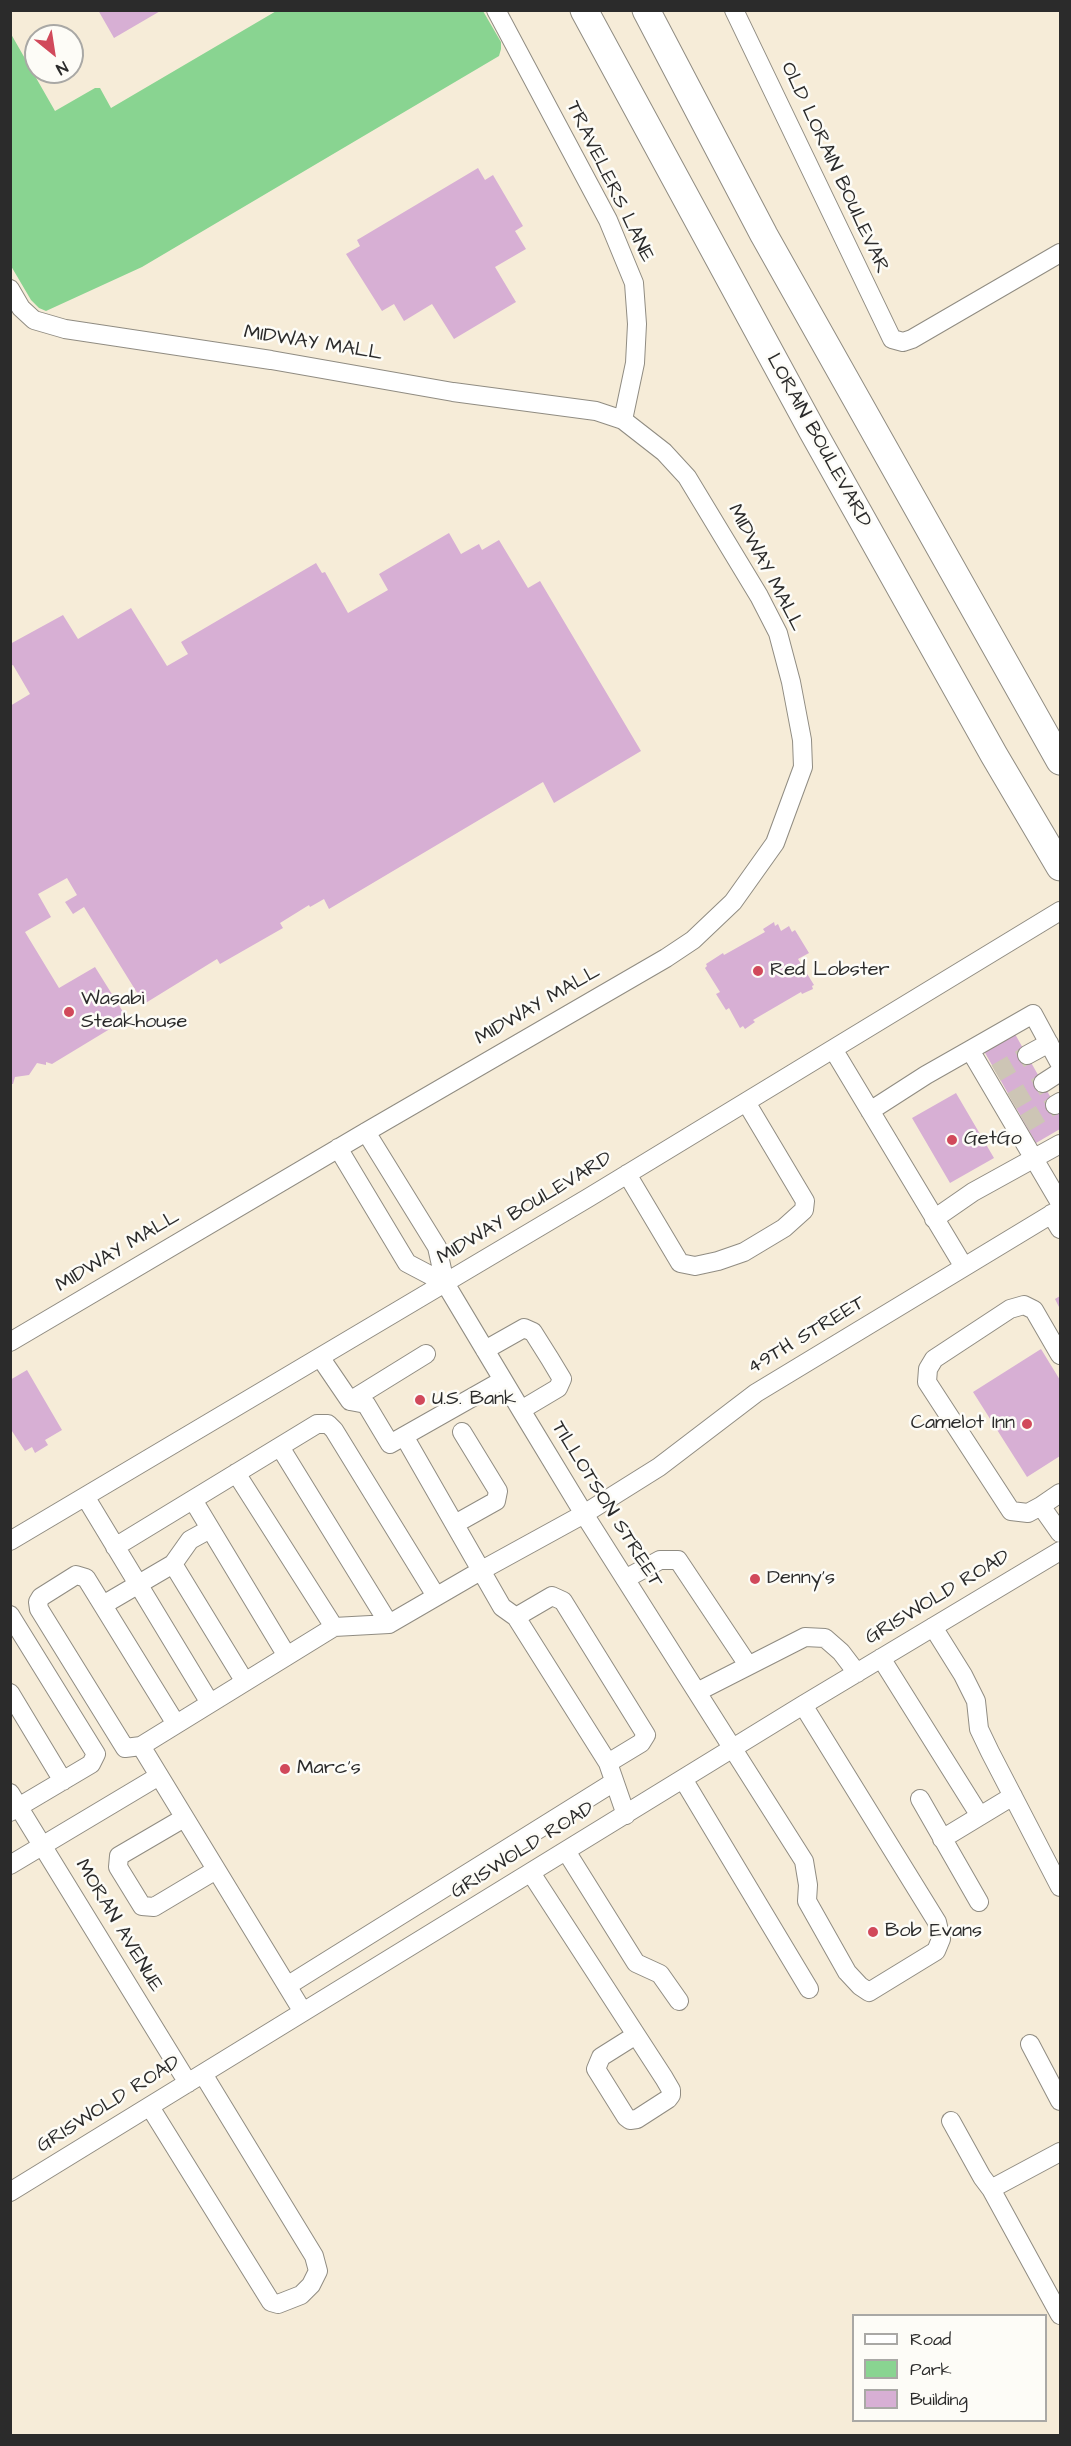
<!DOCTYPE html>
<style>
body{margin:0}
#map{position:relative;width:1071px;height:2446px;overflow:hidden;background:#f6ecd8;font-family:"Architects Daughter",sans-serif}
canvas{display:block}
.frame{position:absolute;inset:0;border:12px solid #2b2b2b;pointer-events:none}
.legend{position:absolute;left:852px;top:2314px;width:195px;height:108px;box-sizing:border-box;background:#fdfcf7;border:2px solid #a9a8a5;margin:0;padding:8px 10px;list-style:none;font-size:18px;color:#2b2b2b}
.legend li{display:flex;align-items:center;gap:12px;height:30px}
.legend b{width:30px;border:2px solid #a9a8a5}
.north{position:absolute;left:24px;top:24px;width:60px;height:60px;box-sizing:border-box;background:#fdfcf7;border:2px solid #a9a8a5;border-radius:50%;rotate:150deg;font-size:16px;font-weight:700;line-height:24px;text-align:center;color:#2b2b2b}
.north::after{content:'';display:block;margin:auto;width:21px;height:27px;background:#d1495b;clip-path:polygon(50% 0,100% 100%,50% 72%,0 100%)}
</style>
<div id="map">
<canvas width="1071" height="2446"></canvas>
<div class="frame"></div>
<ul class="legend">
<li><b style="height:8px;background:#fff"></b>Road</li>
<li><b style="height:16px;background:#89d491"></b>Park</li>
<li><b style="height:16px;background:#d7afd4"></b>Building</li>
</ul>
<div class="north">N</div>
</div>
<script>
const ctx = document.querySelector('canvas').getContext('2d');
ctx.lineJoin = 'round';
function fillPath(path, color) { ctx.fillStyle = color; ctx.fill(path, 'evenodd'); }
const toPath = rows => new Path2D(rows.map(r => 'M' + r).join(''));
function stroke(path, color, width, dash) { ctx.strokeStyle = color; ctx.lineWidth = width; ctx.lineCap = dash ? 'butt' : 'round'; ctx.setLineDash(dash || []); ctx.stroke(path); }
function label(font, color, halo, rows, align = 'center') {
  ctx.font = font + ' "Architects Daughter",sans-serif'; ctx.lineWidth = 5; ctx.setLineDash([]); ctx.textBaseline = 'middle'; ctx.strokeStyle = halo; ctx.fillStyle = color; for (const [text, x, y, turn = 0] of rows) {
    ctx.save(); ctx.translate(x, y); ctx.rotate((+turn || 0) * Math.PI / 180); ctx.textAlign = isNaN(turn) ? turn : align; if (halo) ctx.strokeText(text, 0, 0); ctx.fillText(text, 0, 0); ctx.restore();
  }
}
const green = toPath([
 [278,10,483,11,501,42,501,49,499,56,142,267,46,311,39,308,31,300,11,266,11,34,55,111,95,88,100,88,111,108]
]);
const building = toPath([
 [98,10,162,10,114,38],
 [478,168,485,180,493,175,523,226,515,231,526,249,495,267,516,302,454,339,432,304,404,321,394,304,382,311,346,254,360,246,357,240],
 [449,533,461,554,479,544,482,550,499,540,528,588,540,581,641,751,554,803,543,782,329,909,324,899,310,907,309,905,280,923,283,928,220,964,217,959,144,1004,84,907,73,914,65,902,77,895,67,878,38,894,51,917,25,932,59,988,95,967,125,1015,123,1021,52,1064,46,1062,46,1065,37,1063,29,1075,15,1077,13,1084,10,1084,10,706,30,694,13,665,10,666,10,644,63,615,78,639,131,608,167,666,188,654,181,642,316,563,322,573,325,572,348,613,388,590,379,574],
 [774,922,775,926,778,924,781,931,789,926,792,932,795,930,809,953,798,959,814,985,812,986,813,989,802,994,801,992,753,1020,755,1022,745,1029,743,1026,740,1028,729,1008,726,1010,716,994,720,992,705,968,707,966,706,964,723,953,724,955,765,932,763,929],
 [1015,1034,1060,1114,1060,1129,1036,1143,984,1051],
 [956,1093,994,1158,950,1183,912,1118],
 [1060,1296,1060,1309,1055,1299],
 [1041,1349,1060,1380,1060,1456,1027,1477,973,1392],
 [27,1370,62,1430,45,1440,48,1445,35,1453,32,1447,25,1451,10,1428,10,1380]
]);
const minorTunnel = toPath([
 [996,1073,1027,1055],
 [1012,1101,1043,1083],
 [1025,1123,1055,1105]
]);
const minor = toPath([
 [496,10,608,220,634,283,637,324,635,363,623,420],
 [734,10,892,339,903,342,912,339,1060,253],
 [10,289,21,308,34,320,65,329,271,360,453,392,596,411,623,420,664,452,687,477,759,596,778,633,791,682,802,740,803,767,775,843,733,902,693,940,666,958,366,1132,10,1342],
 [833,1049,964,1267],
 [970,1050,1033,1014,1060,1064],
 [1027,1055,1049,1043],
 [1043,1083,1060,1072],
 [1055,1105,1060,1102],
 [870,1111,926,1075,970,1050,1060,1203],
 [366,1132,437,1247,445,1283,521,1410,584,1514,804,1861,808,1885,807,1901,847,1972,860,1986,869,1992,936,1951,941,1939,937,1922,803,1705],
 [338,1148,407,1263,445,1283],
 [627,1174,680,1263,695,1266,718,1261,744,1252,784,1228,804,1210,805,1201,746,1102],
 [1051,1214,1060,1229],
 [934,1219,973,1192,1060,1144],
 [485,1350,524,1328,533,1332,550,1359,562,1379,558,1388,521,1410],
 [1060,1355,1034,1310,1024,1305,1010,1309,934,1359,928,1369,927,1382,1011,1511,1028,1513,1041,1506,1060,1533],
 [320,1357,350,1401,366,1404,390,1444,503,1380],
 [350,1401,426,1354],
 [404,1436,502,1607,516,1617,608,1763,626,1815],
 [280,1447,389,1624],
 [236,1473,334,1627],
 [86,1498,210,1703],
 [193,1500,287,1656],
 [1041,1506,1060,1493],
 [455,1524,496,1501,498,1491,462,1432],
 [10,1541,588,1198,1060,911],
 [115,1547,317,1424,328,1424,334,1430,436,1596],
 [173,1564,245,1682],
 [625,1579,660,1560,678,1560,748,1665],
 [103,1605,173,1564,190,1540,210,1529],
 [10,1615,96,1754,91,1764,10,1812],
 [516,1617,552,1596,563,1601,646,1735,641,1743,608,1763],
 [933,1627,963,1675,976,1701,979,1729,990,1752,1060,1887],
 [881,1658,980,1816],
 [697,1692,805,1637,825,1638,841,1652,857,1673],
 [10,1693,63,1781],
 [176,1724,86,1578,76,1575,41,1597,38,1602,39,1609,125,1748,141,1746,334,1627,389,1624,482,1570,584,1514,659,1467,756,1393,1060,1209],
 [141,1746,303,2012],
 [683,1779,809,1989],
 [10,1793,188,2083],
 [920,1799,979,1902],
 [184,1818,119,1856,118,1867,142,1906,154,1907,216,1870],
 [942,1839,1013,1796],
 [566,1851,636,1963,660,1974,679,2001],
 [10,1865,159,1776],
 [531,1873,664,2078,671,2090,671,2095,668,2099,637,2119,630,2120,626,2117,596,2069,601,2057,636,2035],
 [287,1986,614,1782],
 [1030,2044,1060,2101],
 [150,2107,271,2302,278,2304,301,2295,311,2285,318,2271,314,2256,203,2074],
 [951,2121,982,2177,991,2189,1060,2152],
 [991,2189,1060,2315],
 [10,2192,803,1705,1060,1551]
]);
const highway = toPath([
 [584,10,812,430,994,755,1060,867],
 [646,10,764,235,1060,761]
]);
const markers = [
 [758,971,6,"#d1495b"],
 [69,1012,6,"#d1495b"],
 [952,1140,6,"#d1495b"],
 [420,1400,6,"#d1495b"],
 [1027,1424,6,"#d1495b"],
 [755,1579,6,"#d1495b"],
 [285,1769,6,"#d1495b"],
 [873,1932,6,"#d1495b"]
];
const streetNames = [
 ["OLD LORAIN BOULEVAR",834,168,65],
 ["TRAVELERS LANE",609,182,64],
 ["MIDWAY MALL",313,344,9],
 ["LORAIN BOULEVARD",818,441,61],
 ["MIDWAY MALL",765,568,62],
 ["MIDWAY MALL",538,1006,-30],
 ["MIDWAY BOULEVARD",525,1209,-31],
 ["MIDWAY MALL",118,1252,-31],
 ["49TH STREET",807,1336,-31],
 ["TILLOTSON STREET",606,1505,58],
 ["GRISWOLD ROAD",938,1598,-31],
 ["GRISWOLD ROAD",523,1851,-32],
 ["MORAN AVENUE",118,1926,59],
 ["GRISWOLD ROAD",109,2105,-32]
];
const poiNames = [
 ["Red Lobster",770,971],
 ["Wasabi",81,1000],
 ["Steakhouse",81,1023],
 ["GetGo",964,1140],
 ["U.S. Bank",432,1400],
 ["Camelot Inn",1015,1424,"right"],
 ["Denny's",767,1579],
 ["Marc's",297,1769],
 ["Bob Evans",885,1932]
];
fillPath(green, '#89d491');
fillPath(building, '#d7afd4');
stroke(minorTunnel, '#cdc5b5', 18, [18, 9]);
stroke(minor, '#908c82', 20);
stroke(highway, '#908c82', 29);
stroke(minor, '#fff', 18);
stroke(highway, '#fff', 27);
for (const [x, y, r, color] of markers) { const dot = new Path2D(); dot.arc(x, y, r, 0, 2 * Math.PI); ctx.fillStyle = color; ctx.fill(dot); stroke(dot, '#fdfcf7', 2); }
label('20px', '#2b2b2b', '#fdfcf7', streetNames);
label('20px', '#2b2b2b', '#fdfcf7', poiNames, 'left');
</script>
